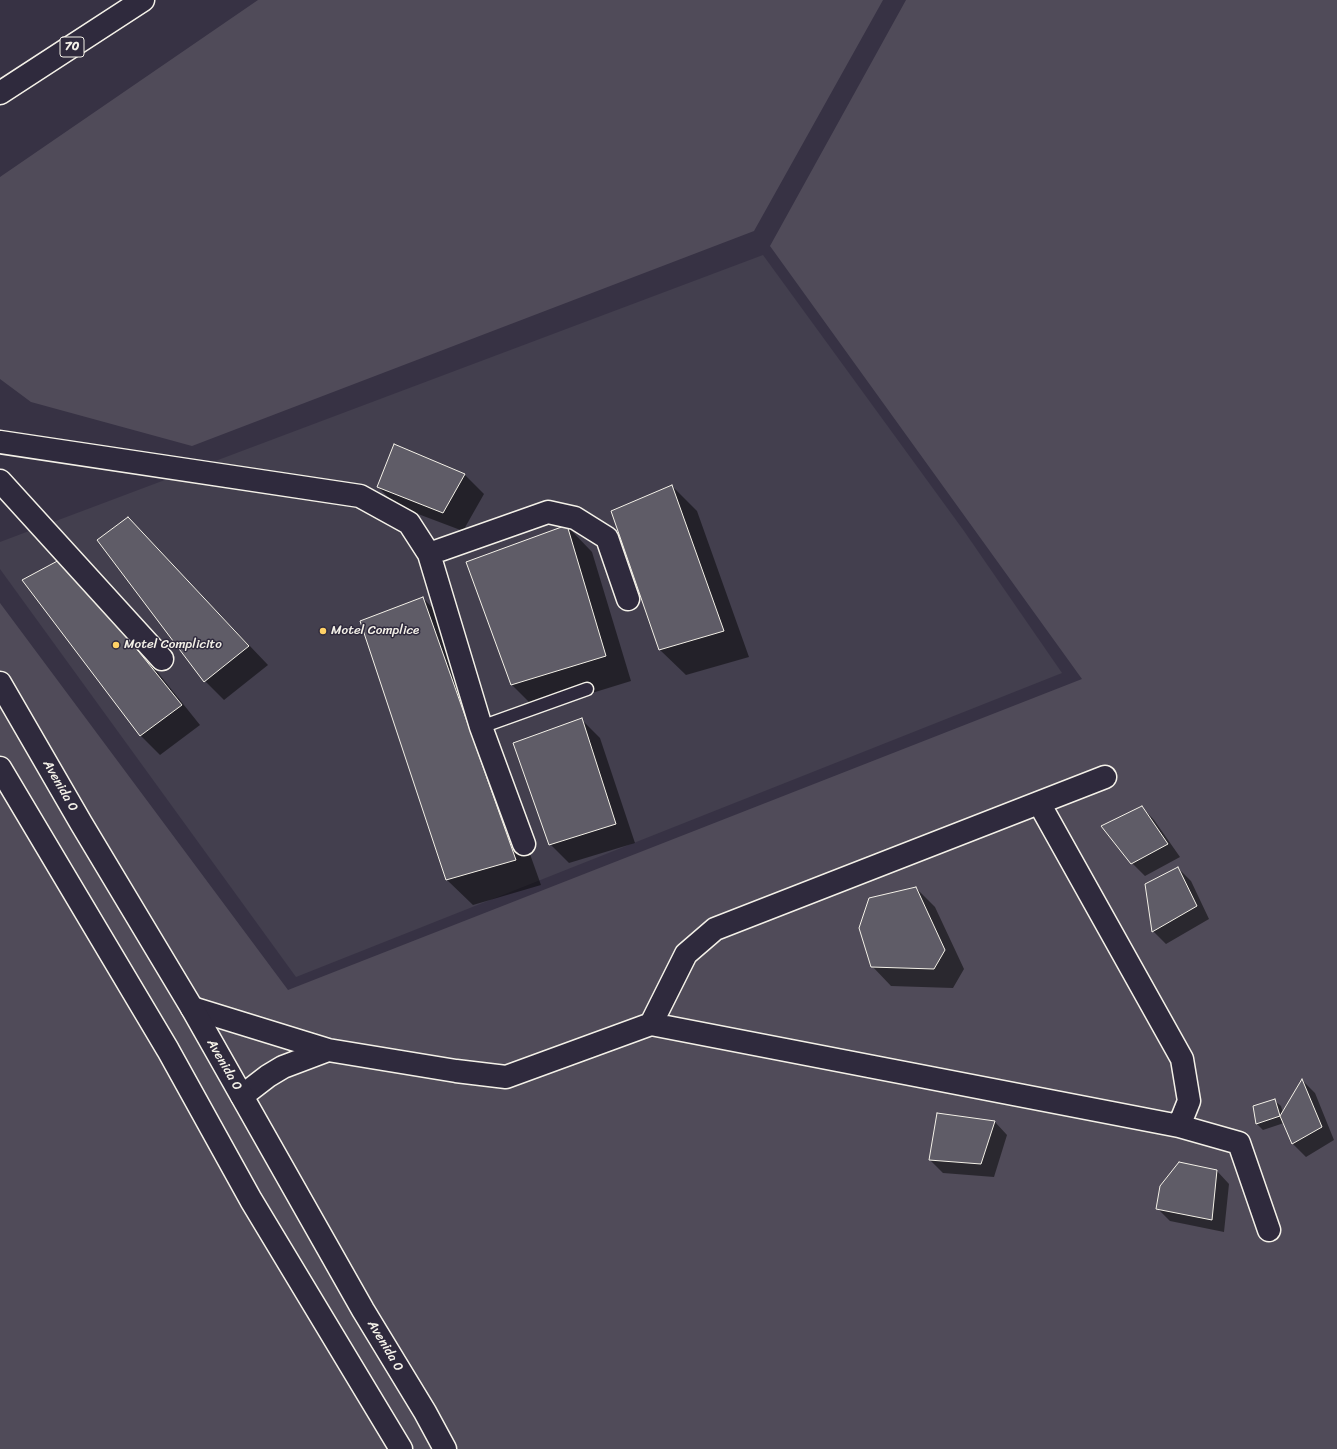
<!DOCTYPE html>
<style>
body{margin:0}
canvas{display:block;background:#373244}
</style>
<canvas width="1337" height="1449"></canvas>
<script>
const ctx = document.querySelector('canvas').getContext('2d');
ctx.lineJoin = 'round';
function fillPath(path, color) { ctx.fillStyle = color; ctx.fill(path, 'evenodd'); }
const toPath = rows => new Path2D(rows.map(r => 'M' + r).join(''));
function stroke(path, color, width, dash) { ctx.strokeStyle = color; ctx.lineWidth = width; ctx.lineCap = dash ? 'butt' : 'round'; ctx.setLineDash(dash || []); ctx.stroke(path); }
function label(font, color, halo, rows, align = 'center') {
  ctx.font = font + ' Sriracha,sans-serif'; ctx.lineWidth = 3; ctx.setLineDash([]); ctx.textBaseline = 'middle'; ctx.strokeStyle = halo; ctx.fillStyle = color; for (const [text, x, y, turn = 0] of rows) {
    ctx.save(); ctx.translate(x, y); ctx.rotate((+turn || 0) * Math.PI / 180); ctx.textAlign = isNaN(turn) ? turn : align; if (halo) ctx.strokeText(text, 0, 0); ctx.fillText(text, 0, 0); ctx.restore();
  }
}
const built = toPath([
 [763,255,964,531,1062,673,296,977,0,569,0,542]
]);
const green = toPath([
 [258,0,883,0,754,231,192,446,31,402,0,379,0,177],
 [906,0,1337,0,1337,1449,0,1449,0,603,288,990,1082,679,770,246]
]);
const shadow = toPath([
 [395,445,465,475,484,494,463,531,397,506,378,487],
 [672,486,697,511,749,657,686,675,660,650],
 [567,526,592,552,631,681,537,710,512,685,467,562],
 [147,538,268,665,224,700,205,681],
 [82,578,200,725,160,755,141,736,24,580],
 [423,598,448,624,541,885,473,905,447,880,362,622],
 [581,719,600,738,635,843,569,863,550,844],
 [1142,807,1154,820,1180,857,1145,876,1132,863],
 [1178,868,1191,881,1209,919,1166,944,1153,931,1146,884],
 [916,888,935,907,964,969,953,988,891,986,872,966],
 [1303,1081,1315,1093,1334,1140,1306,1157,1293,1144,1284,1123,1263,1130,1257,1124,1254,1106,1274,1100,1281,1106,1283,1113],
 [995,1122,1007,1135,994,1177,943,1173,930,1160],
 [1217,1171,1229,1184,1224,1232,1170,1221,1157,1208]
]);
const building = toPath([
 [394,444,465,474,443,513,377,487,394,444],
 [672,485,724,631,659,650,611,511,672,485],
 [128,517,249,646,204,682,97,540,128,517],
 [567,525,606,656,511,685,466,562,567,525],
 [63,558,182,705,140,736,22,580,63,558],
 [423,597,516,860,446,880,360,621,423,597],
 [582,718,616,824,549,845,513,743,582,718],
 [1142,806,1168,844,1131,864,1101,826,1142,806],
 [1178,867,1197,906,1152,932,1145,884,1178,867],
 [916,887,945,950,934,969,871,967,859,928,869,898,916,887],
 [1302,1079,1322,1127,1292,1144,1280,1116,1302,1079],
 [1275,1099,1280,1116,1256,1124,1253,1106,1275,1099],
 [937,1113,995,1121,981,1164,929,1160,937,1113],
 [1179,1162,1217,1170,1212,1220,1156,1209,1160,1186,1179,1162]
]);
const lane = toPath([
 [481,727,587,689]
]);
const street = toPath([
 [0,442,360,496,409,523,429,554,481,727,524,844],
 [0,481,162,659],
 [429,554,548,512,575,518,607,538,628,599],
 [1039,803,1182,1059,1189,1101,1179,1126],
 [192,1008,328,1050,456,1071,506,1077,651,1024,1179,1126,1239,1143,1269,1230],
 [651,1024,686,954,715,929,1105,777],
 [242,1096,268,1076,283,1067,328,1050]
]);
const secondary = toPath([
 [0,683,81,823,192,1008,363,1310,425,1412,445,1449],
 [0,768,168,1050,251,1200,401,1449]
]);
const primary = toPath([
 [0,93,143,0]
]);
const markers = [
 [323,631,4,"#ffd166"],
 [116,645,4,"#ffd166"]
];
const shields = [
 [72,47,24]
];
const shieldNames = [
 ["70",72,47]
];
const poiNames = [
 ["Motel Complice",331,631],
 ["Motel Complicito",124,645]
];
const streetNames = [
 ["Avenida 0",60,786,60],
 ["Avenida 0",224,1065,60],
 ["Avenida 0",385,1346,59]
];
fillPath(built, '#433f4e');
fillPath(green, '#504b59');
fillPath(shadow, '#0007');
fillPath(building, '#5f5c67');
stroke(building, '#f4f1e8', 1);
stroke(lane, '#f4f1e8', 15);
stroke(street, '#f4f1e8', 25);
stroke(secondary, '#f4f1e8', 25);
stroke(primary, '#f4f1e8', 25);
stroke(lane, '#2f2a3d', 12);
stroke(street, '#2f2a3d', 22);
stroke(secondary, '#2f2a3d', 22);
stroke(primary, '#2f2a3d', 22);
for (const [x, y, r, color] of markers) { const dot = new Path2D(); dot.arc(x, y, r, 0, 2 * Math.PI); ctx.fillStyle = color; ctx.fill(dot); stroke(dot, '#2f2a3d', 1.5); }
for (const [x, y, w] of shields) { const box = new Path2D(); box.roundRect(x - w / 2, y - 10, w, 20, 3); ctx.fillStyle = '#2f2a3d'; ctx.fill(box); stroke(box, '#f4f1e8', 1); }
label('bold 12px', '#f4f1e8', null, shieldNames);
label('13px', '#f4f1e8', '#2f2a3d', poiNames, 'left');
label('13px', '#f4f1e8', '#2f2a3d', streetNames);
</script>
